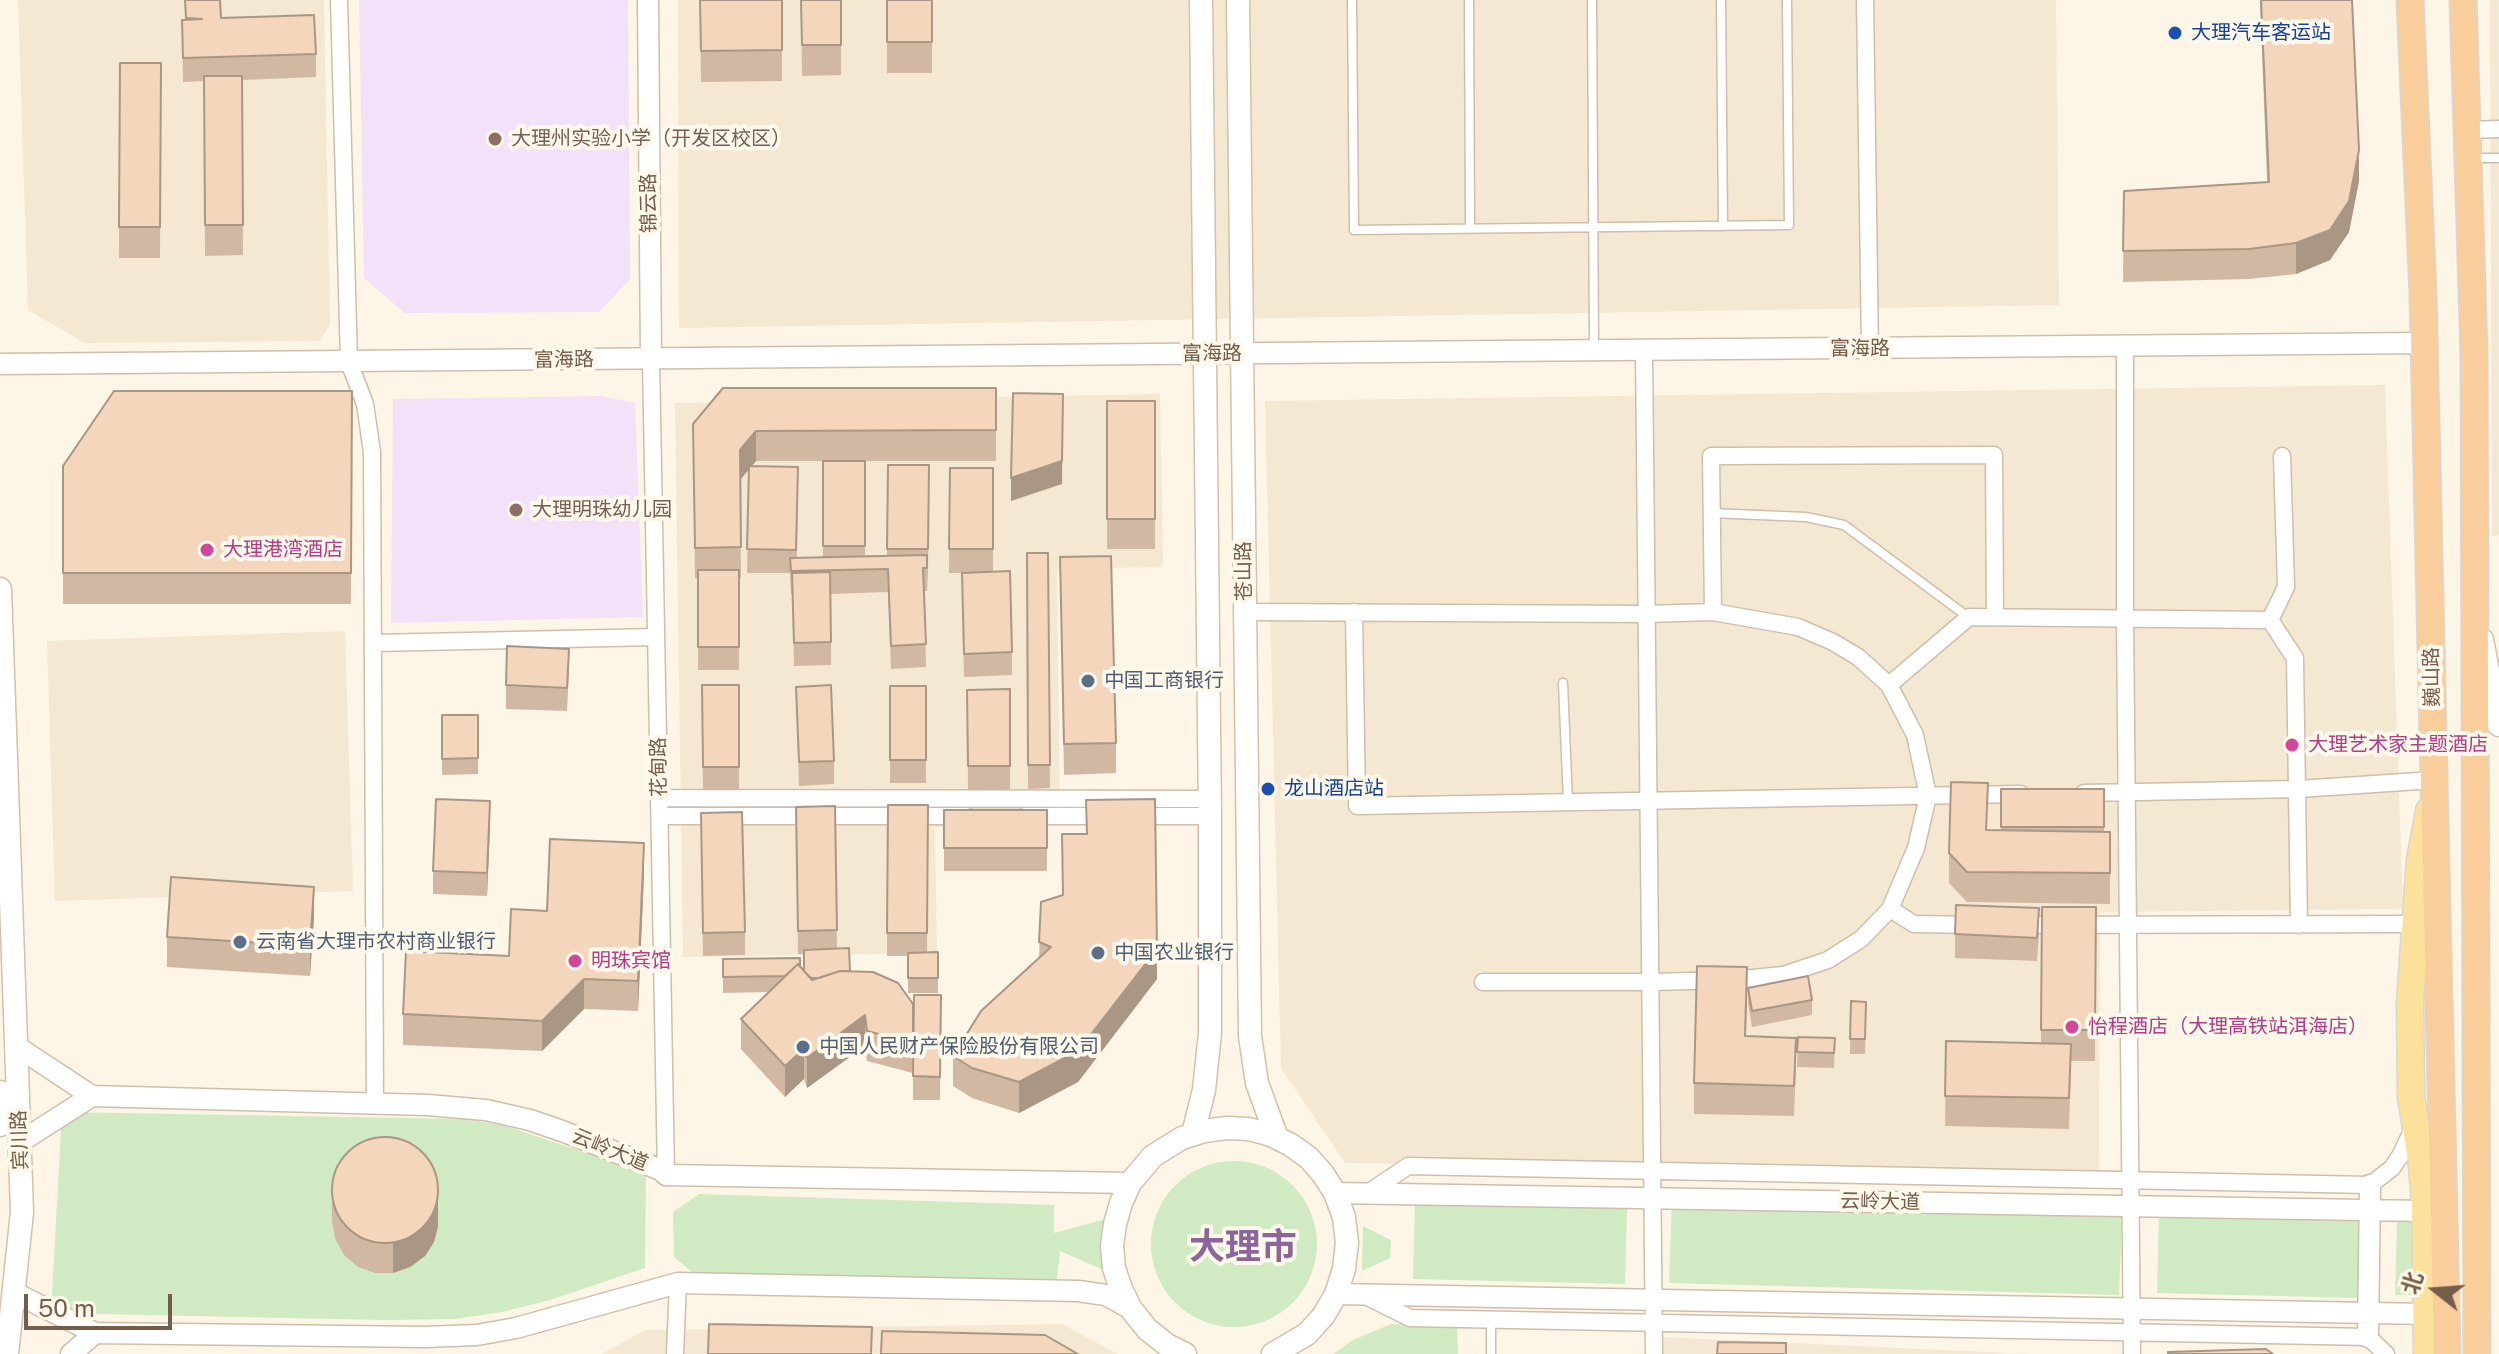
<!DOCTYPE html>
<meta charset="utf-8">
<style>
body{margin:0}
#map{position:relative;width:2499px;height:1354px;overflow:hidden;background:#fdf5e5;font-family:"Public Sans","Noto Sans SC",sans-serif}
canvas{display:block}
.north{position:absolute;left:2395px;top:1250px;width:80px;height:80px;-webkit-text-stroke:6px #fff9eb;paint-order:stroke;rotate:287deg;font-size:22px;font-weight:700;line-height:32px;text-align:center;color:#765d49}
.north::after{content:'';display:block;margin:auto;width:28px;height:36px;background:#765d49;clip-path:polygon(50% 0,100% 100%,50% 72%,0 100%)}
.scale{position:absolute;left:24px;top:1294px;width:148px;height:36px;box-sizing:border-box;border:4px solid #765d49;border-top:0;padding-left:10px;font-size:24px;line-height:28px;white-space:nowrap;color:#765d49;-webkit-text-stroke:6px #fff9eb;paint-order:stroke}
</style>
<div id="map">
<canvas width="2499" height="1354"></canvas>
<div class="north">北</div>
<div class="scale">50 m</div>
</div>
<script>
const ctx = document.querySelector('canvas').getContext('2d');
ctx.lineJoin = 'round';
function fillPath(path, color) { ctx.fillStyle = color; ctx.fill(path, 'evenodd'); }
const toPath = rows => new Path2D(rows.map(r => 'M' + r).join(''));
function stroke(path, color, width, dash) { ctx.strokeStyle = color; ctx.lineWidth = width; ctx.lineCap = dash ? 'butt' : 'round'; ctx.setLineDash(dash || []); ctx.stroke(path); }
function label(font, color, halo, rows, align = 'center') {
  ctx.font = font + ' "Public Sans","Noto Sans SC",sans-serif'; ctx.lineWidth = 8; ctx.setLineDash([]); ctx.textBaseline = 'middle'; ctx.strokeStyle = halo; ctx.fillStyle = color; for (const [text, x, y, turn = 0] of rows) {
    ctx.save(); ctx.translate(x, y); ctx.rotate((+turn || 0) * Math.PI / 180); ctx.textAlign = isNaN(turn) ? turn : align; if (halo) ctx.strokeText(text, 0, 0); ctx.fillText(text, 0, 0); ctx.restore();
  }
}
const residential = toPath([
 [18,0,324,0,330,325,319,341,85,343,28,310],
 [678,0,2056,0,2059,305,679,328],
 [2490,0,2499,0,2499,535,2492,536],
 [2385,385,2403,909,2100,912,2099,1170,1345,1163,1281,1068,1265,401],
 [1160,394,1163,567,1057,569,1060,825,935,827,937,953,683,957,675,403],
 [345,631,353,891,55,901,47,641],
 [1062,1324,1118,1354,602,1354,645,1330],
 [1663,1337,2028,1354,1663,1354]
]);
const education = toPath([
 [359,0,628,0,630,279,599,312,405,313,364,278],
 [602,396,635,403,643,617,391,623,393,399]
]);
const green = toPath([
 [62,1112,468,1119,506,1126,646,1173,645,1268,550,1300,502,1312,455,1319,385,1320,51,1313],
 '1151 1244a83 83 0 1 1 166 0a83 83 0 1 1-166 0Z',
 [699,1194,1054,1205,1054,1233,1106,1219,1106,1271,1060,1251,1057,1279,697,1276,674,1257,673,1212],
 [1672,1198,2122,1211,2119,1295,1669,1283],
 [1415,1203,1627,1208,1625,1284,1413,1279],
 [2159,1209,2361,1214,2358,1298,2157,1293],
 [2397,1221,2417,1222,2415,1295,2395,1295],
 [1363,1226,1391,1240,1390,1258,1362,1271],
 [1391,1324,1457,1326,1458,1354,1333,1354,1353,1340]
]);
const service = toPath([
 [1352,0,1354,230,1789,225,1787,0],
 [1469,0,1470,228],
 [1592,0,1594,350],
 [1721,0,1723,226],
 [2472,158,2499,158],
 [1711,513,1806,517,1844,525,1968,617],
 [1563,683,1568,802],
 [1491,1354,1491,1320]
]);
const minor = toPath([
 [339,0,349,362,365,404,372,452,375,1103],
 [1865,0,1870,349],
 [2468,130,2499,129],
 [2125,347,2125,618,2132,1354],
 [1644,351,1654,1354],
 [651,359,666,1175],
 [1245,612,1646,614,1713,612,1798,627,1833,642,1858,657,1889,685,1915,735,1928,796,1916,848,1890,909,1861,939,1828,960,1783,975,1732,980,1650,982,1483,982],
 [1354,612,1357,806,2021,794],
 [1713,612,1711,456,1994,455,1995,617],
 [2270,620,2295,658,2299,925],
 [2270,620,2286,587,2282,456],
 [374,643,656,637],
 [1889,685,1969,617,2270,620],
 [2084,793,2299,789,2434,780],
 [659,798,1210,799],
 [660,816,966,816],
 [1025,816,1106,816],
 [1133,816,1210,816],
 [1890,909,1914,924,1977,925],
 [2016,925,2415,924],
 [1368,1193,1408,1166,2370,1185,2392,1168,2400,1156,2413,1129],
 [1366,1296,1410,1318,2368,1337,2386,1354],
 [675,1354,678,1283]
]);
const tertiary = toPath([
 [648,0,651,359],
 [0,364,2424,343],
 [16,1046,92,1096],
 [92,1096,428,1105,486,1110,530,1120,562,1131,661,1170,666,1175,1130,1183],
 [20,1142,92,1096],
 [1335,1193,2425,1211],
 [13,1292,95,1333,425,1337,477,1335,516,1328,678,1283,1078,1291,1106,1295,1131,1309],
 [1336,1294,2426,1314],
 [2368,1337,2370,1185],
 [71,1354,95,1333]
]);
const secondary = toPath([
 [1238,0,1250,1036,1257,1083,1277,1138],
 [0,589,22,1212,7,1354],
 [2482,640,2499,725],
 [0,1092,0,1125],
 [1193,1134,1204,1090,1210,1033,1210,816,1201,0],
 [1185,1354,1167,1345,1147,1329,1131,1309,1121,1289,1114,1268,1112,1246,1115,1224,1121,1203,1130,1183,1153,1156,1182,1138,1204,1131,1227,1128,1249,1129,1271,1135,1291,1145,1309,1158,1323,1174,1335,1193,1344,1217,1347,1243,1344,1269,1336,1294,1324,1315,1307,1334,1273,1354]
]);
const primary = toPath([
 [2427,1354,2425,1204,2422,1166,2411,1097,2410,1003,2420,860,2429,811]
]);
const trunk = toPath([
 [2410,0,2423,294,2447,1354],
 [2463,0,2474,354,2477,1354]
]);
const wall = toPath([
 [185,0,221,18,316,54,316,77,242,80,243,255,205,256,204,81,183,82,182,20,185,20],
 [700,0,782,0,782,81,701,82],
 [801,0,841,0,841,75,802,76],
 [887,0,932,0,932,73,887,73],
 [2260,0,2352,0,2359,181,2349,232,2330,260,2296,274,2249,279,2123,282,2124,191,2267,182],
 [120,63,161,63,160,258,119,258],
 [996,388,996,461,865,461,865,557,887,556,888,465,929,465,928,572,927,591,924,591,926,667,891,669,888,592,831,594,831,665,794,666,792,594,791,594,790,573,747,573,749,469,740,480,741,578,739,578,739,670,698,670,698,578,695,578,693,424],
 [756,461,823,461,823,558,797,558,798,467,752,466],
 [352,391,351,604,63,604,63,466],
 [1107,401,1155,401,1155,549,1107,549],
 [950,468,993,468,993,572,1012,652,1012,675,964,677,962,573,949,573],
 [1027,553,1048,553,1050,788,1028,789],
 [1060,557,1116,743,1116,773,1064,775],
 [569,672,567,711,506,709,506,685],
 [702,685,739,685,739,790,703,790],
 [890,686,926,686,926,783,890,783],
 [796,687,834,761,834,784,799,786],
 [1010,689,1010,789,968,790,967,690],
 [442,715,478,715,478,774,442,775],
 [2001,789,2104,789,2104,832,2110,832,2110,904,1967,902,1949,883,1949,853,1987,830,2001,830],
 [888,805,928,805,927,952,938,952,938,993,908,993,908,956,887,956],
 [835,806,837,949,850,971,913,1004,941,995,940,1100,913,1100,913,1073,867,1061,865,1046,807,1088,804,1079,785,1097,741,1049,741,1019,768,992,723,993,723,959,800,967,804,971,804,954,798,954,796,807],
 [944,810,1047,810,1047,871,944,871],
 [701,813,745,932,745,955,703,956],
 [490,824,487,896,433,894,433,871],
 [1086,834,1157,979,1078,1082,1019,1113,972,1098,953,1086,953,1056,1039,958,1041,902,1063,895],
 [644,874,638,1011,584,1009,542,1051,403,1045,403,1014,509,956,547,911],
 [2042,907,2096,907,2095,1061,2071,1061,2069,1129,1945,1126,1946,1041,2041,1044],
 [314,917,310,976,167,967,167,937],
 [2039,931,2037,961,1955,958,1955,934],
 [1748,988,1812,1000,1812,1015,1752,1027,1748,1003],
 [1747,997,1746,1036,1796,1068,1794,1116,1694,1114,1694,1083],
 [1851,1001,1866,1002,1865,1054,1850,1054],
 [1798,1037,1835,1038,1834,1068,1797,1067],
 [332,1190,438,1226,434,1242,425,1256,410,1267,393,1273,375,1273,358,1267,344,1255,335,1238,332,1221]
]);
const shadedWall = toPath([
 [2359,150,2359,181,2349,232,2330,260,2296,274,2296,243],
 [1063,394,1062,484,1011,501,1011,478],
 [756,431,756,461,740,480,740,450],
 [490,801,490,824,487,896,487,873],
 [644,843,644,874,638,1011,638,981],
 [314,887,314,917,310,976,310,946],
 [1157,949,1157,979,1078,1082,1019,1113,1019,1082],
 [584,979,584,1009,542,1051,542,1021],
 [865,1015,865,1046,807,1088,807,1058],
 [804,1049,804,1079,785,1097,785,1066],
 [438,1195,438,1226,434,1242,425,1256,410,1267,393,1273,393,1243]
]);
const building = toPath([
 [185,0,220,0,221,18,314,15,316,54,183,58,182,20,202,19,186,18,185,0],
 [700,0,782,0,782,50,701,51,700,0],
 [801,0,841,0,841,45,802,45,801,0],
 [887,0,932,0,932,42,887,42,887,0],
 [2261,0,2352,0,2359,150,2349,201,2330,230,2296,243,2249,249,2123,251,2124,191,2269,182,2261,0],
 [120,63,161,63,160,227,119,227,120,63],
 [204,76,242,76,243,225,205,225,204,76],
 [723,388,996,388,996,430,756,431,740,450,741,547,695,548,693,424,723,388],
 [114,391,352,391,351,573,63,573,63,466,114,391],
 [1013,393,1063,394,1062,461,1011,478,1013,393],
 [1107,401,1155,401,1155,519,1107,519,1107,401],
 [823,461,865,461,865,546,823,546,823,461],
 [888,465,929,465,928,549,887,549,888,465],
 [749,466,798,467,796,550,747,549,749,466],
 [950,468,993,468,993,549,949,549,950,468],
 [1027,553,1048,553,1050,765,1028,765,1027,553],
 [927,555,927,568,923,568,926,644,891,646,888,569,791,571,790,558,927,555],
 [1111,556,1116,743,1064,744,1060,557,1111,556],
 [698,570,739,570,739,647,698,647,698,570],
 [1010,571,1012,652,964,654,962,573,1010,571],
 [830,572,831,642,794,643,792,573,830,572],
 [507,646,569,649,567,688,506,685,507,646],
 [702,685,739,685,739,767,703,767,702,685],
 [831,685,834,761,799,762,796,687,831,685],
 [890,686,926,686,926,760,890,760,890,686],
 [1010,689,1010,766,968,766,967,690,1010,689],
 [442,715,478,715,478,758,442,759,442,715],
 [1951,782,1988,783,1986,830,2110,832,2110,873,1967,872,1949,853,1951,782],
 [2001,789,2104,789,2104,827,2001,827,2001,789],
 [436,799,490,801,487,873,433,871,436,799],
 [1155,799,1157,949,1078,1051,1019,1082,972,1068,953,1056,981,1011,1051,947,1039,942,1041,902,1063,895,1062,834,1087,834,1086,800,1155,799],
 [888,805,928,805,927,933,887,933,888,805],
 [835,806,837,930,798,931,796,807,835,806],
 [944,810,1047,810,1047,848,944,848,944,810],
 [742,812,745,932,703,933,701,813,742,812],
 [550,839,644,843,638,981,584,979,542,1021,403,1014,406,951,509,956,511,909,547,911,550,839],
 [171,877,314,887,310,946,167,937,171,877],
 [1956,905,2039,908,2037,938,1955,934,1956,905],
 [2042,907,2096,907,2095,1030,2041,1030,2042,907],
 [849,948,850,971,840,971,819,978,811,978,804,971,804,950,849,948],
 [938,952,938,978,908,978,908,953,938,952],
 [800,958,800,967,798,964,785,976,723,977,723,959,800,958],
 [798,964,812,980,840,971,873,972,898,983,913,1004,913,1043,867,1031,865,1015,807,1058,804,1049,785,1066,741,1019,798,964],
 [1697,966,1747,967,1745,1036,1796,1038,1794,1086,1694,1083,1697,966],
 [1808,976,1812,1000,1752,1011,1748,988,1808,976],
 [914,995,941,995,940,1077,913,1076,914,995],
 [1851,1001,1866,1002,1865,1039,1850,1039,1851,1001],
 [1798,1037,1835,1038,1834,1053,1797,1052,1798,1037],
 [1946,1041,2071,1044,2069,1098,1945,1096,1946,1041],
 '332 1190a53 53 0 1 1 106 0a53 53 0 1 1-106 0Z',
 [709,1324,872,1327,871,1354,708,1354,709,1324],
 [882,1331,1045,1335,1078,1354,881,1354,882,1331],
 [1718,1342,1786,1343,1786,1354,1717,1354,1718,1342],
 [2266,1349,2273,1354,2168,1354,2168,1352,2266,1349]
]);
const markers = [
 [2175,33,8,"#1a4fb4"],
 [495,139,8,"#8d6e63"],
 [516,510,8,"#8d6e63"],
 [207,550,8,"#d1479c"],
 [1088,681,8,"#5c6f8a"],
 [2292,745,8,"#d1479c"],
 [1268,789,8,"#1a4fb4"],
 [240,942,8,"#5c6f8a"],
 [1098,953,8,"#5c6f8a"],
 [575,961,8,"#d1479c"],
 [2072,1027,8,"#d1479c"],
 [803,1047,8,"#5c6f8a"]
];
const transitNames = [
 ["大理汽车客运站",2191,33],
 ["龙山酒店站",1284,789]
];
const educationNames = [
 ["大理州实验小学（开发区校区）",511,139],
 ["大理明珠幼儿园",532,510]
];
const streetNames = [
 ["锦云路",649,203,-91],
 ["富海路",1860,349],
 ["富海路",1212,354],
 ["富海路",564,360,-1],
 ["苍山路",1244,571,-91],
 ["巍山路",2432,677,-91],
 ["花甸路",659,767,-91],
 ["宾川路",20,1140,-92],
 ["云岭大道",610,1150,22],
 ["云岭大道",1880,1202,1]
];
const hotelNames = [
 ["大理港湾酒店",223,550],
 ["大理艺术家主题酒店",2308,745],
 ["明珠宾馆",591,961],
 ["怡程酒店（大理高铁站洱海店）",2088,1027]
];
const serviceNames = [
 ["中国工商银行",1104,681],
 ["云南省大理市农村商业银行",256,942],
 ["中国农业银行",1114,953],
 ["中国人民财产保险股份有限公司",819,1047]
];
const townNames = [
 ["大理市",1243,1248]
];
fillPath(residential, '#f4e8d3');
fillPath(education, '#f2e1f9');
fillPath(green, '#d0ebc3');
stroke(service, '#cfbeab', 11);
stroke(minor, '#cfbeab', 19);
stroke(tertiary, '#cfbeab', 23);
stroke(secondary, '#d4c0ab', 25);
stroke(primary, '#dbd5d0', 29);
stroke(trunk, '#dbd5d0', 29);
stroke(service, '#fff', 8);
stroke(minor, '#fff', 16);
stroke(tertiary, '#fff', 20);
stroke(secondary, '#fff', 22);
stroke(primary, '#fce19c', 26);
stroke(trunk, '#face9c', 26);
fillPath(wall, '#d1b8a2');
fillPath(shadedWall, '#aa9684');
fillPath(building, '#f3d6bc');
stroke(building, '#aa9684', 2);
for (const [x, y, r, color] of markers) { const dot = new Path2D(); dot.arc(x, y, r, 0, 2 * Math.PI); ctx.fillStyle = color; ctx.fill(dot); stroke(dot, '#fff9eb', 3); }
label('20px', '#164399', '#fff9eb', transitNames, 'left');
label('20px', '#785e54', '#fff9eb', educationNames, 'left');
label('20px', '#765d49', '#fff9eb', streetNames);
label('20px', '#b23c85', '#fff9eb', hotelNames, 'left');
label('20px', '#4e5e75', '#fff9eb', serviceNames, 'left');
label('bold 36px', '#8c659a', '#fff9eb', townNames);
</script>
